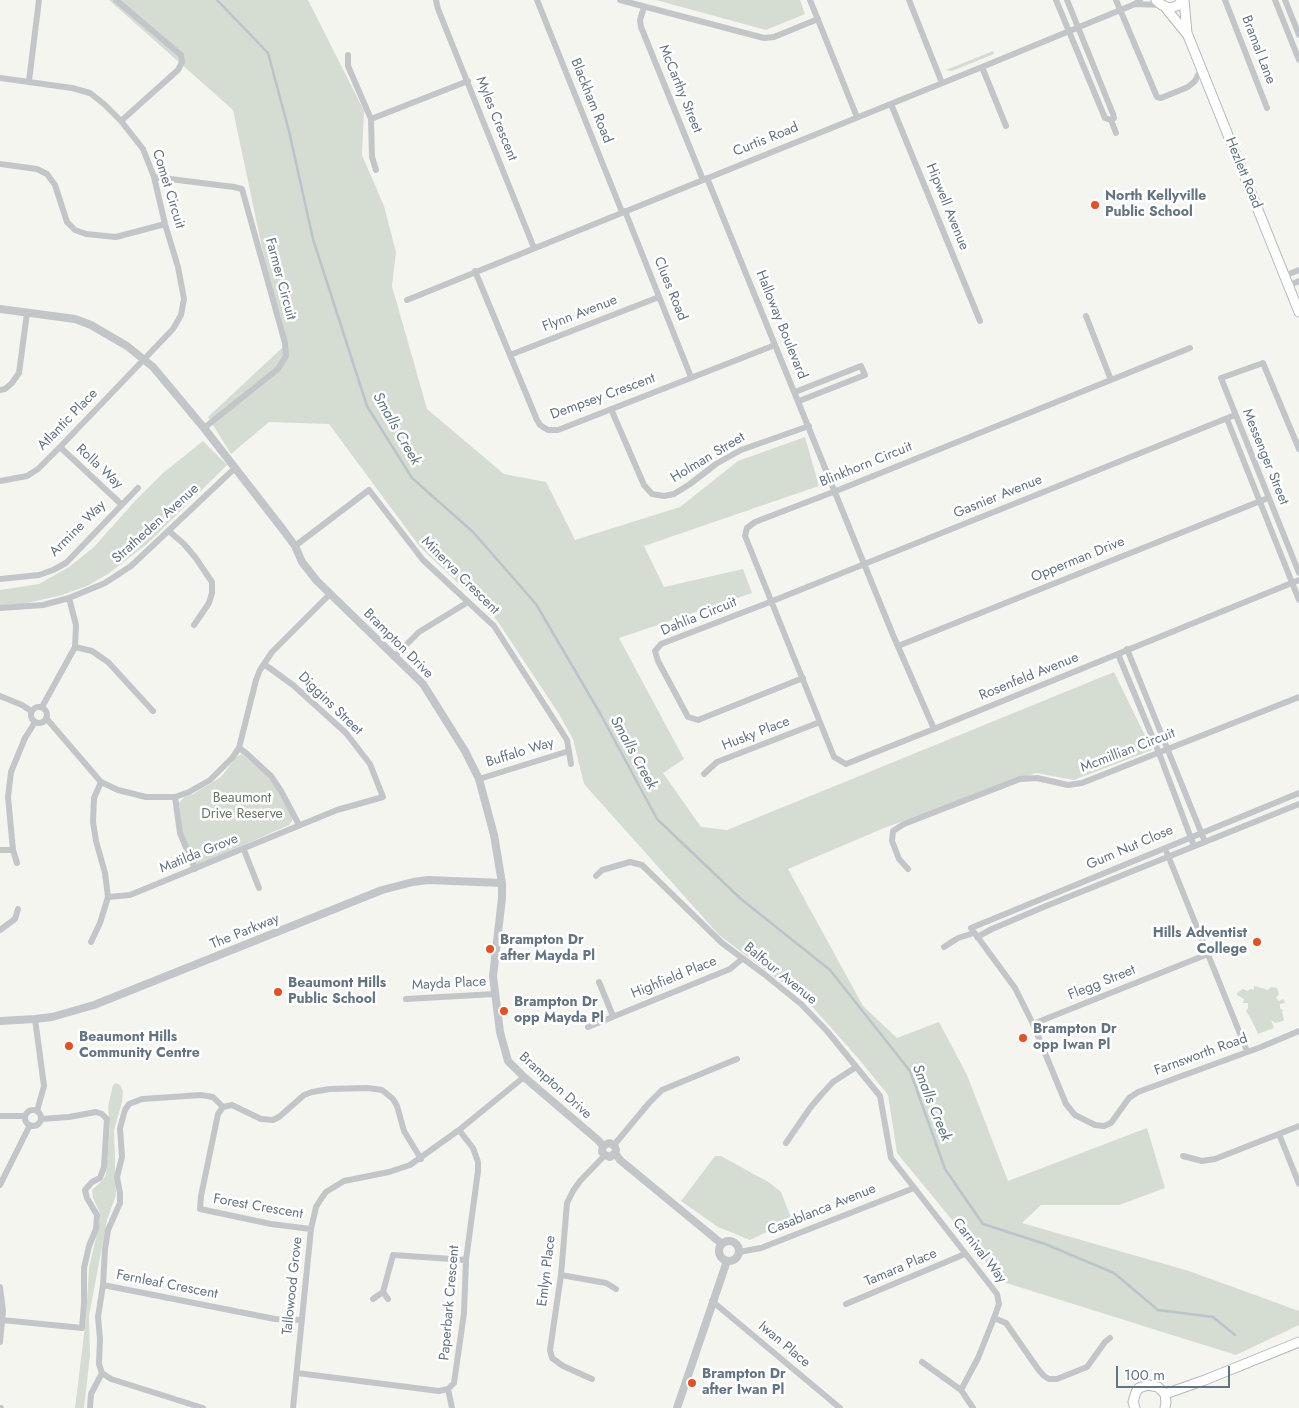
<!DOCTYPE html>
<style>
body{margin:0}
#map{position:relative;width:1299px;height:1408px;overflow:hidden;background:#f5f5f0;font-family:Jost,sans-serif}
canvas{display:block}
.scale{position:absolute;left:1116px;top:1366px;width:114px;height:22px;box-sizing:border-box;border:2px solid #637482;border-top:0;padding-left:6px;font-size:15px;line-height:18px;white-space:nowrap;color:#637482;-webkit-text-stroke:4px #fff;paint-order:stroke}
</style>
<div id="map">
<canvas width="1299" height="1408"></canvas>
<div class="scale">100 m</div>
</div>
<script>
const ctx = document.querySelector('canvas').getContext('2d');
ctx.lineJoin = 'round';
function fillPath(path, color) { ctx.fillStyle = color; ctx.fill(path, 'evenodd'); }
const toPath = rows => new Path2D(rows.map(r => 'M' + r).join(''));
function stroke(path, color, width, dash) { ctx.strokeStyle = color; ctx.lineWidth = width; ctx.lineCap = dash ? 'butt' : 'round'; ctx.setLineDash(dash || []); ctx.stroke(path); }
function label(font, color, halo, rows, align = 'center') {
  ctx.font = font + ' Jost,sans-serif'; ctx.lineWidth = 5; ctx.setLineDash([]); ctx.textBaseline = 'middle'; ctx.strokeStyle = halo; ctx.fillStyle = color; for (const [text, x, y, turn = 0] of rows) {
    ctx.save(); ctx.translate(x, y); ctx.rotate((+turn || 0) * Math.PI / 180); ctx.textAlign = isNaN(turn) ? turn : align; if (halo) ctx.strokeText(text, 0, 0); ctx.fillText(text, 0, 0); ctx.restore();
  }
}
const green = toPath([
 [109,0,308,0,364,111,362,155,384,206,396,252,392,286,427,409,504,474,546,482,575,540,680,507,738,461,805,437,819,486,644,546,664,587,743,569,752,593,619,638,684,759,663,773,701,827,727,830,1114,672,1152,750,1074,780,1036,773,884,828,788,869,863,1006,897,1038,939,1022,967,1075,1008,1181,1147,1128,1165,1188,1119,1205,1041,1205,1022,1223,1189,1271,1299,1311,1299,1325,1236,1355,1003,1282,897,1153,888,1095,858,1058,809,1003,719,935,584,784,573,739,559,714,496,619,420,547,329,424,269,422,231,454,208,417,283,347,233,110],
 [656,0,800,0,805,14,766,30],
 [993,51,994,54,952,71,946,70],
 [203,441,227,465,147,544,108,574,87,586,62,595,23,604,0,605,0,590,39,584,69,567,94,547,134,502,163,473],
 [242,754,266,775,274,785,292,816,292,821,289,825,198,865,194,863,182,830,179,803,184,797,193,794,221,777,236,757],
 [1254,986,1268,990,1271,987,1277,988,1279,994,1276,998,1279,1001,1283,999,1285,1003,1280,1004,1280,1008,1283,1011,1282,1012,1284,1020,1283,1021,1275,1023,1271,1020,1274,1028,1258,1034,1252,1021,1246,1011,1248,1008,1248,1003,1243,1003,1244,999,1237,995,1237,993,1243,989,1248,991,1250,989,1254,990],
 [116,1083,120,1085,123,1091,122,1102,114,1130,116,1195,107,1220,89,1316,90,1355,84,1408,75,1408,86,1318,89,1268,100,1220,100,1213,93,1198,92,1190,103,1180,106,1174,110,1126,108,1107,113,1085],
 [715,1156,721,1156,770,1183,781,1192,792,1220,750,1240,718,1227,681,1201]
]);
const stream = toPath([
 [217,0,268,53,289,131,313,239,367,406,412,478,473,532,536,604,601,715,657,819,741,899,830,970,910,1071,945,1169,983,1224,1045,1244,1114,1273,1158,1310,1213,1317,1235,1335]
]);
const minor = toPath([
 [116,0,181,55,182,62,178,70,121,121],
 [436,0,438,9,534,248],
 [537,0,622,212],
 [620,0,764,38,774,37,818,19],
 [810,0,857,117],
 [909,0,942,83],
 [1056,0,1105,118,1111,120,1114,118,1113,114,1067,0],
 [1116,0,1157,97,1161,98,1188,87,1195,81,1201,69],
 [1225,0,1267,108],
 [1275,0,1299,60],
 [1285,0,1299,35],
 [1135,4,1162,5],
 [644,7,640,20,641,27,703,180],
 [348,55,348,66,371,119,372,157,376,170],
 [982,67,1006,126],
 [0,78,72,88,90,93,104,104,121,121,143,149,154,177,165,224,178,267,184,299,181,315,173,329,60,447,38,469,27,476,0,481],
 [29,81,39,0],
 [891,104,980,321],
 [371,119,468,81],
 [1111,120,1116,133],
 [0,164,37,169,47,174,55,185,67,222,75,230,86,234,116,237,165,224],
 [154,177,234,187,242,189,285,343,286,356,278,369,204,428],
 [707,178,893,635,934,729,1299,580],
 [625,211,691,377],
 [475,271,537,420,540,425,548,430,558,430,775,345],
 [1284,276,1299,270],
 [1288,286,1299,281],
 [407,300,982,67,1135,4,1140,0],
 [1086,316,1111,380],
 [510,355,659,297],
 [0,390,5,389,12,383,19,373,27,313],
 [795,392,861,366,865,375,799,401],
 [611,409,644,485,652,494,664,496,674,494,690,484,716,464,741,450,809,426],
 [1227,419,1299,600],
 [60,447,121,504],
 [1299,449,1263,363,1221,378,1299,573],
 [169,531,184,544,195,557,212,582,212,593,209,603,194,625],
 [295,546,369,490,423,560,494,626,567,740,571,764],
 [0,579,39,575,53,570,66,563,138,488],
 [0,608,43,605,69,598,105,583,131,566,235,468],
 [898,646,1268,498],
 [75,647,92,651,108,662,153,711],
 [1127,649,1205,842],
 [1118,654,1159,753,1194,846],
 [394,657,419,632,468,602],
 [803,678,698,720,688,717,658,661,655,651,661,644,770,602,1235,415],
 [0,696,22,705,31,711],
 '31 715a8 8 0 1 1 16 0a8 8 0 1 1-16 0Z',
 [42,707,75,647,76,625,69,598],
 [46,718,101,782,118,790,146,797,175,797,189,792,210,780,232,758,239,748,256,680,260,670,272,652,330,594],
 [934,729,846,764,834,757,745,536,747,528,755,522,841,489,1190,348],
 [239,748,246,753,271,776,281,791,299,825],
 [704,774,717,762,820,722],
 [479,779,569,751],
 [1299,793,971,928,1015,988,1033,1024,1066,1104,1075,1115,1095,1125,1104,1126,1111,1123,1129,1098,1138,1092,1261,1047,1299,1031],
 [175,797,180,833,195,869],
 [0,850,13,850],
 [244,850,259,888],
 [1167,853,1247,1051],
 [17,863,13,850,8,797,11,772,25,738,35,722],
 [908,869,899,859,892,841,893,831,904,824,1020,779,1037,778,1068,785,1082,783,1299,697],
 [596,876,602,870,630,862,642,865,722,943,764,974,801,1004,827,1031,880,1096,891,1158,997,1294,999,1304,994,1318,978,1358,961,1390],
 [108,897,130,895,337,810,383,797,370,764,346,733,293,685,264,664],
 [0,930,15,919,18,909],
 [977,937,992,929,1046,906,1299,804],
 [91,942,100,923,108,897,105,873,96,841,93,822,94,798,101,782],
 [944,947,958,938,974,933],
 [599,982,613,1016],
 [406,999,495,994],
 [35,1019,44,1086,37,1111],
 [1033,1024,1208,954],
 [588,1027,730,969,742,959],
 '25 1118a8 8 0 1 1 16 0a8 8 0 1 1-16 0Z',
 [0,1116,25,1116],
 [1279,1134,1299,1184],
 [786,1143,810,1108,821,1095,833,1082,856,1067],
 [614,1145,649,1103,662,1090,737,1059],
 [1183,1156,1202,1161,1215,1159,1299,1126],
 [0,1185,30,1125],
 [311,1229,271,1224,200,1209,201,1196,218,1114,223,1107,232,1105,261,1119,273,1120,279,1117,304,1095,312,1092,330,1089,368,1088,382,1090,393,1099,397,1106,404,1131,421,1159],
 [739,1252,761,1248,914,1188],
 [561,1275,606,1283,616,1289],
 [103,1285,105,1249,108,1230,120,1203,120,1193,117,1177,122,1157,120,1128,125,1110,129,1104,142,1099,201,1095,213,1097,223,1107],
 [0,1287,3,1311,0,1342],
 [383,1292,393,1255,466,1260],
 [373,1299,383,1292,388,1299],
 [712,1301,840,1408],
 [846,1304,965,1254],
 [994,1318,1006,1323,1038,1369,1044,1376,1049,1379,1057,1379,1087,1367,1105,1342,1110,1338],
 [2,1320,82,1328,84,1303,84,1268,89,1246,96,1229,97,1215,87,1198,85,1190,92,1182,100,1178,104,1167,107,1119,102,1114,96,1112,69,1117,41,1119],
 [922,1362,961,1390,973,1408],
 [297,1373,439,1391,448,1389,454,1383,464,1313,466,1260,478,1171,478,1162,473,1148,459,1130],
 [592,1379,563,1366,552,1358,550,1350,561,1275,567,1203,573,1191,580,1181,605,1155],
 [448,1389,452,1408],
 [0,1408,1,1408],
 [90,1408,91,1394,102,1373],
 [203,1408,111,1379,102,1373,99,1364,100,1339,98,1317,103,1285,275,1319,301,1320],
 [293,1408,311,1229,316,1207,321,1199,326,1192,344,1181,389,1172,410,1165,459,1130,524,1077]
]);
const tertiary = toPath([
 [0,309,75,319,91,325,127,346,153,367,204,428,284,531,295,546,302,562,317,581,423,684,465,751,479,779,494,835,502,883,502,898,493,976,500,1032,508,1061,524,1077,599,1141,603,1146],
 [0,1021,35,1019,52,1017,94,1005,382,890,413,882,428,880,502,883],
 [603,1146,609,1143,614,1145,616,1150,615,1153],
 [603,1146,602,1152,605,1155,610,1157,615,1153],
 [615,1153,620,1160,722,1244],
 '719 1251a10 10 0 1 1 20 0a10 10 0 1 1-20 0Z',
 [677,1408,727,1261]
]);
const secondary = toPath([
 [1156,0,1162,5,1169,8,1177,6,1183,0],
 [1184,0,1187,33,1299,312],
 [1165,7,1186,33],
 [1165,1394,1205,1380,1299,1342],
 [1135,1408,1133,1402,1136,1392,1139,1388,1148,1385,1158,1387,1165,1394,1166,1402,1165,1408]
]);
const markers = [
 [1095,205,5,"#e64f20"],
 [1257,942,5,"#e64f20"],
 [490,949,5,"#e64f20"],
 [278,992,5,"#e64f20"],
 [504,1011,5,"#e64f20"],
 [1023,1038,5,"#e64f20"],
 [69,1046,5,"#e64f20"],
 [692,1383,5,"#e64f20"]
];
const streetNames = [
 ["Bramal Lane",1258,50,69],
 ["McCarthy Street",680,89,68],
 ["Blackham Road",591,101,68],
 ["Myles Crescent",496,119,68],
 ["Curtis Road",766,140,-22],
 ["Hezlett Road",1243,173,68],
 ["Comet Circuit",168,189,73],
 ["Hipwell Avenue",947,207,68],
 ["Farmer Circuit",280,279,75],
 ["Clues Road",670,289,68],
 ["Flynn Avenue",580,314,-21],
 ["Halloway Boulevard",781,325,68],
 ["Dempsey Crescent",603,397,-20],
 ["Atlantic Place",68,420,-46],
 ["Messenger Street",1265,457,68],
 ["Holman Street",708,458,-31],
 ["Blinkhorn Circuit",866,465,-22],
 ["Rolla Way",99,467,43],
 ["Gasnier Avenue",998,497,-22],
 ["Stratheden Avenue",156,524,-42],
 ["Armine Way",78,529,-45],
 ["Opperman Drive",1078,560,-22],
 ["Minerva Crescent",460,576,45],
 ["Dahlia Circuit",699,617,-22],
 ["Brampton Drive",398,644,45],
 ["Rosenfeld Avenue",1029,677,-22],
 ["Diggins Street",330,704,44],
 ["Husky Place",756,734,-21],
 ["Mcmillian Circuit",1128,751,-21],
 ["Buffalo Way",520,753,-17],
 ["Gum Nut Close",1130,848,-23],
 ["Matilda Grove",199,854,-22],
 ["The Parkway",245,932,-22],
 ["Balfour Avenue",780,974,39],
 ["Highfield Place",674,978,-22],
 ["Flegg Street",1102,983,-22],
 ["Mayda Place",449,984,-3],
 ["Farnsworth Road",1201,1055,-20],
 ["Brampton Drive",555,1086,42],
 ["Forest Crescent",258,1207,10],
 ["Casablanca Avenue",822,1210,-22],
 ["Carnival Way",979,1251,52],
 ["Tamara Place",901,1268,-23],
 ["Emlyn Place",547,1271,-83],
 ["Fernleaf Crescent",167,1285,11],
 ["Tallowood Grove",293,1286,-84],
 ["Paperbark Crescent",450,1303,-85],
 ["Iwan Place",784,1345,40]
];
const poiNames = [
 ["North Kellyville",1105,197],
 ["Public School",1105,213],
 ["Hills Adventist",1247,934,"right"],
 ["College",1247,950,"right"],
 ["Brampton Dr",500,941],
 ["after Mayda Pl",500,957],
 ["Beaumont Hills",288,984],
 ["Public School",288,1000],
 ["Brampton Dr",514,1003],
 ["opp Mayda Pl",514,1019],
 ["Brampton Dr",1033,1030],
 ["opp Iwan Pl",1033,1046],
 ["Beaumont Hills",79,1038],
 ["Community Centre",79,1054],
 ["Brampton Dr",702,1375],
 ["after Iwan Pl",702,1391]
];
const parkNames = [
 ["Beaumont",242,799],
 ["Drive Reserve",242,815]
];
const waterNames = [
 ["Smalls Creek",396,429,60],
 ["Smalls Creek",633,753,61],
 ["Smalls Creek",931,1103,68]
];
fillPath(green, '#d5dcd2');
stroke(stream, '#b9c5ca', 2.5);
stroke(secondary, '#b4b9be', 11);
stroke(minor, '#c2c6c9', 6);
stroke(tertiary, '#c2c6c9', 8);
stroke(secondary, '#fff', 9);
for (const [x, y, r, color] of markers) { const dot = new Path2D(); dot.arc(x, y, r, 0, 2 * Math.PI); ctx.fillStyle = color; ctx.fill(dot); stroke(dot, '#fff', 2); }
label('14px', '#637482', '#fff', streetNames);
label('bold 14px', '#637482', '#fff', poiNames, 'left');
label('14px', '#667962', '#fff', parkNames);
label('italic 15px', '#5f777f', '#fff', waterNames);
</script>
